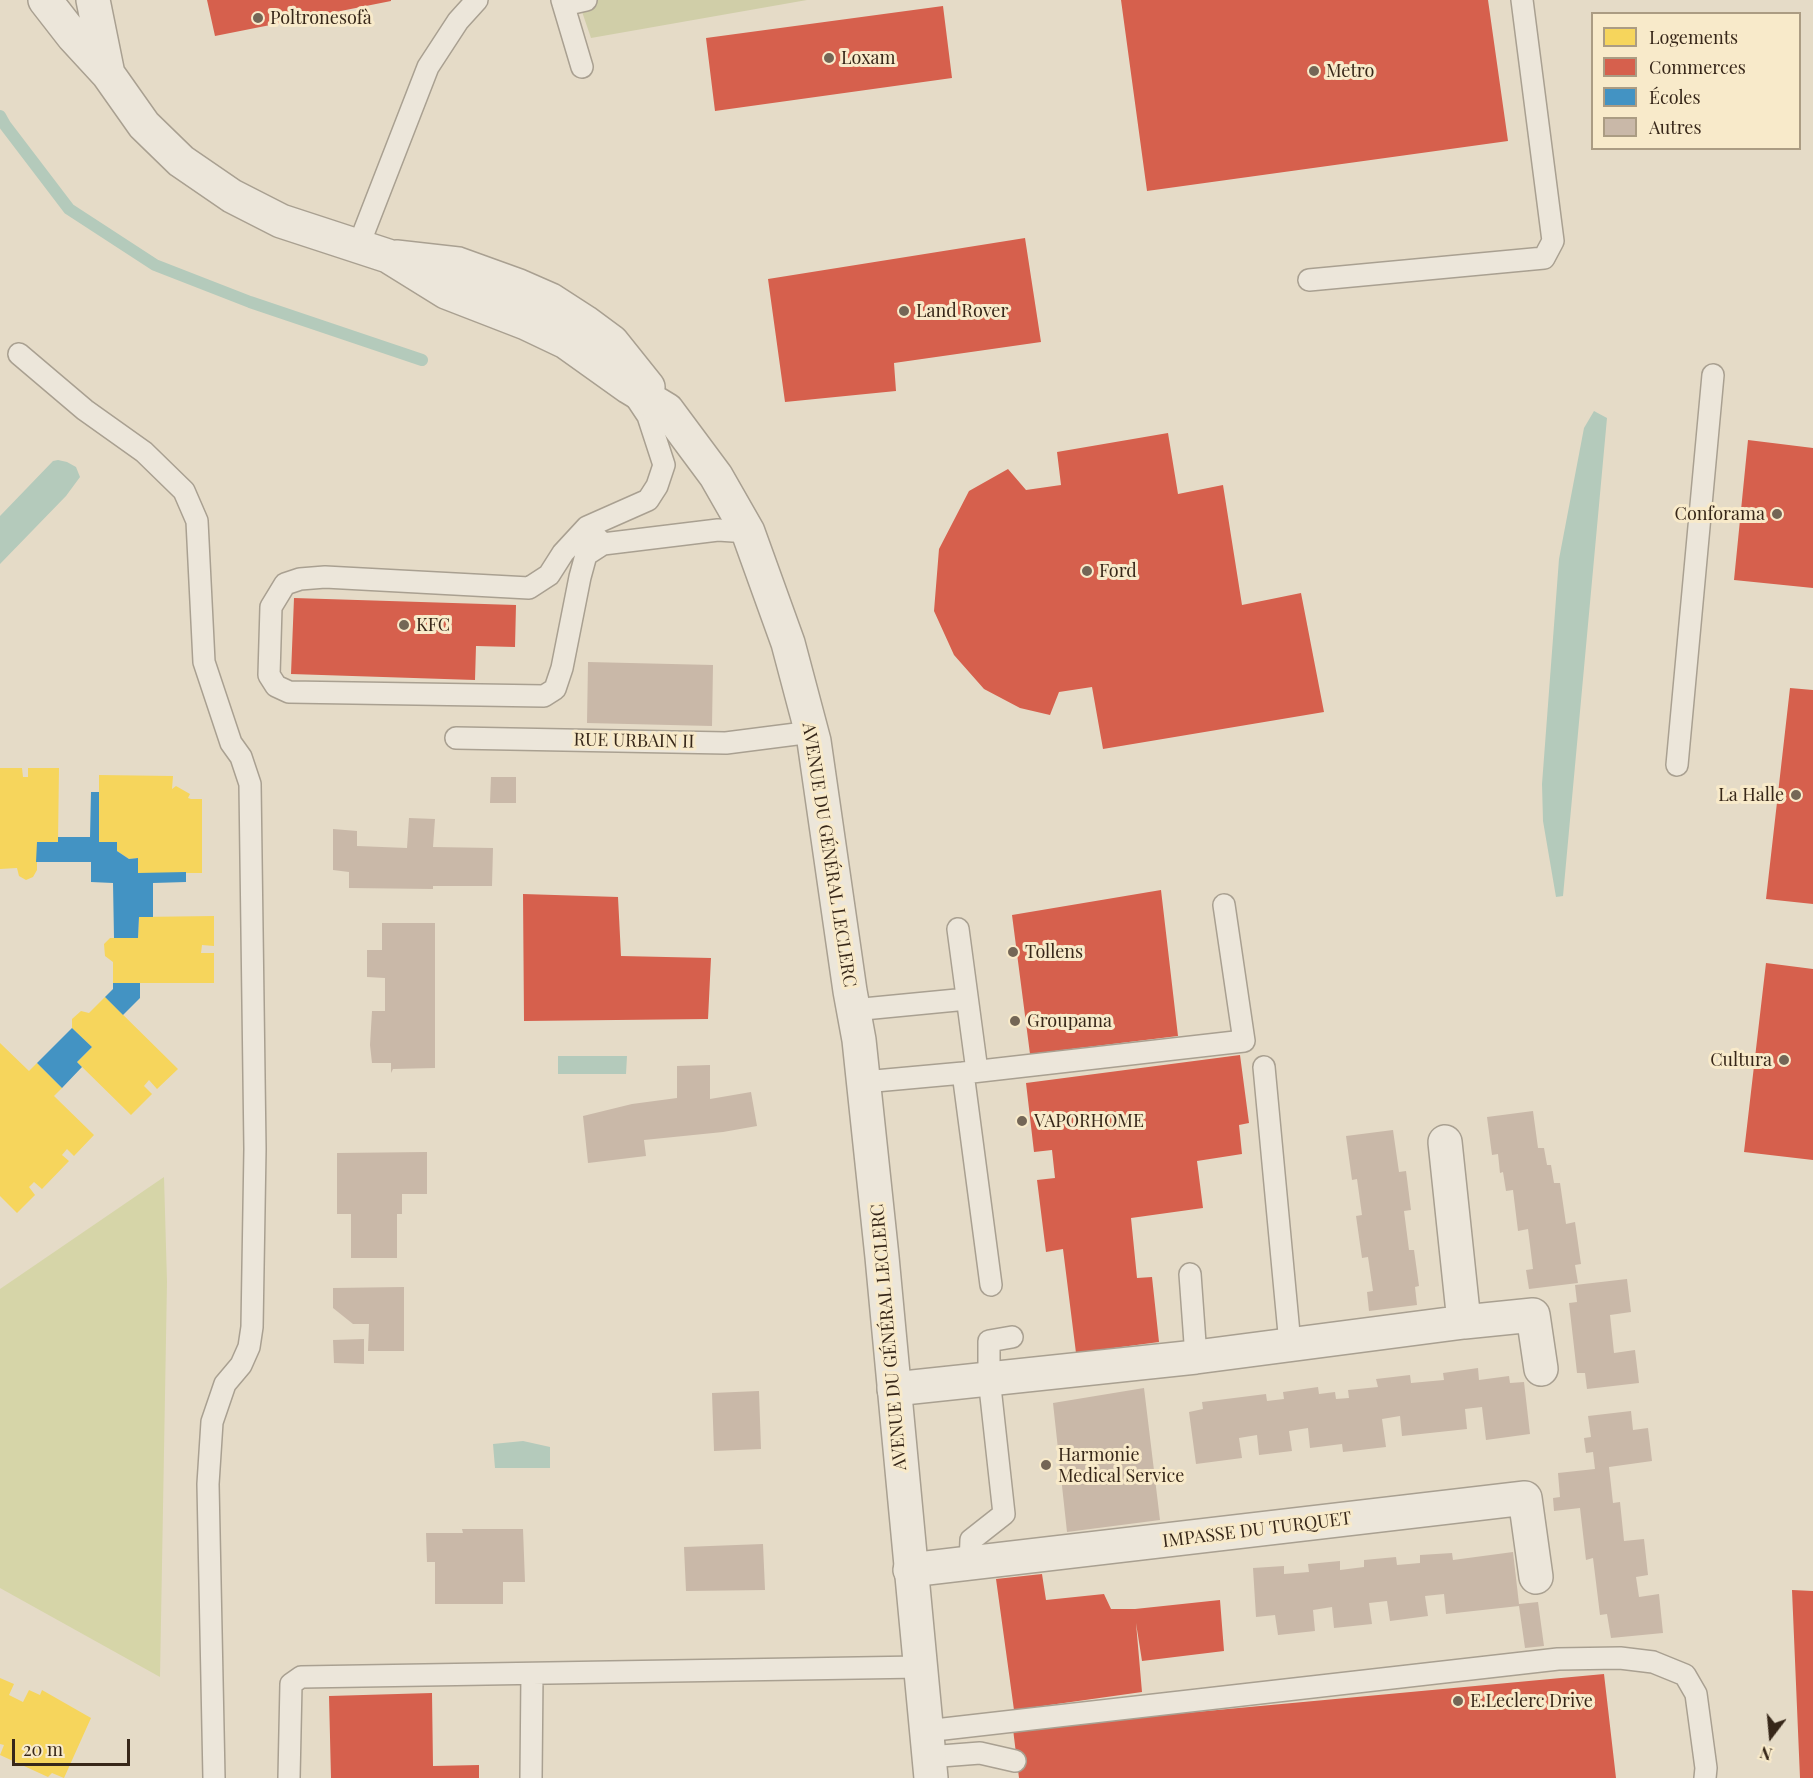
<!DOCTYPE html>
<meta charset="utf-8">
<style>
body{margin:0}
#map{position:relative;width:1813px;height:1778px;overflow:hidden;background:#e5dbc7;font-family:"Playfair Display",serif}
canvas{display:block}
.legend{position:absolute;left:1591px;top:12px;width:210px;height:138px;box-sizing:border-box;background:#f8eaca;border:2px solid #ab9c83;margin:0;padding:8px 10px;list-style:none;font-size:18px;color:#372719}
.legend li{display:flex;align-items:center;gap:12px;height:30px}
.legend b{width:30px;border:2px solid #ab9c83}
.north{position:absolute;left:1741px;top:1706px;width:60px;height:60px;-webkit-text-stroke:4px #f8eaca;paint-order:stroke;rotate:196deg;font-size:16px;font-weight:700;line-height:24px;text-align:center;color:#372719}
.north::after{content:'';display:block;margin:auto;width:21px;height:27px;background:#372719;clip-path:polygon(50% 0,100% 100%,50% 72%,0 100%)}
.scale{position:absolute;left:12px;top:1739px;width:118px;height:27px;box-sizing:border-box;border:3px solid #372719;border-top:0;padding-left:8px;font-size:18px;line-height:21px;white-space:nowrap;color:#372719;-webkit-text-stroke:4px #f8eaca;paint-order:stroke}
</style>
<div id="map">
<canvas width="1813" height="1778"></canvas>
<ul class="legend">
<li><b style="height:16px;background:#f6d55c"></b>Logements</li>
<li><b style="height:16px;background:#d6604d"></b>Commerces</li>
<li><b style="height:16px;background:#4393c3"></b>Écoles</li>
<li><b style="height:16px;background:#c9b8a8"></b>Autres</li>
</ul>
<div class="north">N</div>
<div class="scale">20 m</div>
</div>
<script>
const ctx = document.querySelector('canvas').getContext('2d');
ctx.lineJoin = 'round';
function fillPath(path, color) { ctx.fillStyle = color; ctx.fill(path, 'evenodd'); }
const toPath = rows => new Path2D(rows.map(r => 'M' + r).join(''));
function stroke(path, color, width, dash) { ctx.strokeStyle = color; ctx.lineWidth = width; ctx.lineCap = dash ? 'butt' : 'round'; ctx.setLineDash(dash || []); ctx.stroke(path); }
function label(font, color, halo, rows, align = 'center') {
  ctx.font = font + ' "Playfair Display",serif'; ctx.lineWidth = 6; ctx.setLineDash([]); ctx.textBaseline = 'middle'; ctx.strokeStyle = halo; ctx.fillStyle = color; for (const [text, x, y, turn = 0] of rows) {
    ctx.save(); ctx.translate(x, y); ctx.rotate((+turn || 0) * Math.PI / 180); ctx.textAlign = isNaN(turn) ? turn : align; if (halo) ctx.strokeText(text, 0, 0); ctx.fillText(text, 0, 0); ctx.restore();
  }
}
const green = toPath([
 [164,1177,167,1282,160,1677,0,1588,0,1289]
]);
const cemetery = toPath([
 [578,0,807,0,591,38]
]);
const water = toPath([
 [1594,411,1607,418,1563,896,1556,897,1543,821,1542,784,1559,559,1584,428],
 [58,460,67,462,76,467,80,477,66,496,0,564,0,516,53,461],
 [558,1056,627,1056,626,1074,558,1074],
 [523,1441,550,1447,550,1468,495,1468,493,1444]
]);
const homes = toPath([
 [0,768,22,768,23,777,28,777,28,768,59,768,58,842,37,842,37,870,33,877,26,880,19,876,17,868,0,869],
 [99,775,173,776,172,789,176,786,190,794,188,798,191,799,202,799,202,873,138,873,138,858,129,859,117,851,117,842,99,842],
 [214,916,214,946,202,945,201,953,214,953,214,983,113,983,113,962,105,956,104,944,110,938,138,938,139,917],
 [105,997,178,1069,157,1089,149,1080,144,1086,152,1094,131,1115,77,1062,92,1047,72,1028,72,1019,81,1011,89,1013],
 [0,1043,29,1071,37,1063,62,1088,54,1096,94,1135,74,1156,67,1149,62,1155,69,1161,42,1189,34,1182,29,1187,35,1195,17,1213,0,1196],
 [0,1678,14,1684,9,1695,23,1702,29,1690,40,1695,42,1690,91,1718,64,1778,52,1773,48,1777,0,1755,4,1745,0,1744]
]);
const shops = toPath([
 [207,0,391,0,391,1,215,36],
 [1121,0,1488,0,1508,141,1147,191],
 [943,6,952,78,715,111,706,38],
 [1025,238,1041,342,894,363,896,391,785,402,768,279],
 [1168,433,1178,494,1223,485,1242,605,1301,593,1324,712,1103,749,1092,687,1059,692,1050,715,1020,708,984,689,954,655,934,611,939,549,969,491,1008,469,1026,490,1061,485,1057,452],
 [1748,440,1813,448,1813,588,1734,580],
 [294,598,516,605,515,647,476,646,475,680,291,674],
 [1790,688,1813,690,1813,904,1766,899],
 [1161,890,1178,1036,1030,1054,1012,915],
 [523,894,618,897,621,956,711,958,708,1019,524,1021],
 [1766,963,1813,969,1813,1160,1744,1152],
 [1240,1055,1249,1123,1239,1125,1242,1154,1197,1161,1203,1208,1131,1218,1137,1278,1152,1277,1159,1342,1076,1353,1063,1249,1046,1252,1037,1180,1055,1178,1052,1150,1034,1152,1026,1083],
 [1042,1574,1046,1600,1104,1594,1111,1609,1135,1609,1220,1600,1224,1651,1142,1661,1136,1623,1142,1692,1014,1710,996,1579],
 [1792,1590,1813,1591,1813,1778,1800,1778],
 [1604,1674,1616,1778,1019,1778,1013,1729],
 [432,1693,433,1766,479,1765,479,1778,331,1778,329,1696]
]);
const schools = toPath([
 [91,792,99,792,99,842,117,842,117,851,129,859,138,858,138,873,186,872,186,882,153,883,153,917,139,917,138,938,114,938,113,883,91,882,91,862,36,862,37,842,58,842,58,837,90,837],
 [113,983,140,983,140,998,123,1015,105,997,113,989],
 [72,1028,92,1047,77,1062,82,1067,62,1088,37,1063]
]);
const stream = toPath([
 [0,116,5,125,69,209,155,265,250,302,422,360]
]);
const building = toPath([
 [588,662,713,665,712,726,587,723],
 [491,777,516,777,516,803,490,803],
 [409,818,435,819,433,847,493,848,492,886,433,886,433,889,349,888,349,872,333,870,333,829,357,831,357,846,407,848],
 [382,923,435,923,435,1068,393,1069,391,1073,391,1063,372,1063,370,1045,372,1011,385,1011,385,978,367,977,367,950,382,950],
 [710,1065,710,1099,751,1092,757,1126,723,1132,644,1140,646,1156,588,1163,583,1116,632,1104,677,1098,677,1066],
 [1533,1111,1538,1148,1544,1148,1547,1165,1551,1165,1554,1183,1560,1183,1566,1224,1575,1222,1581,1264,1575,1265,1578,1283,1529,1289,1526,1270,1533,1269,1528,1229,1518,1231,1513,1190,1506,1191,1503,1172,1500,1173,1498,1154,1492,1155,1487,1117],
 [1393,1130,1399,1172,1406,1171,1411,1210,1404,1211,1409,1250,1414,1250,1419,1286,1415,1287,1417,1305,1369,1311,1367,1292,1373,1291,1368,1257,1362,1258,1356,1216,1362,1215,1357,1179,1352,1180,1346,1136],
 [427,1152,427,1194,402,1194,402,1214,397,1214,397,1258,351,1258,351,1214,337,1214,337,1153],
 [1627,1279,1631,1312,1610,1315,1614,1353,1635,1350,1639,1383,1587,1389,1585,1373,1577,1373,1569,1303,1577,1302,1575,1285],
 [404,1287,404,1351,368,1351,369,1324,353,1324,333,1308,333,1288],
 [364,1339,364,1364,334,1363,333,1340],
 [1478,1368,1479,1380,1509,1376,1510,1383,1524,1382,1530,1434,1486,1440,1482,1407,1465,1409,1467,1429,1402,1436,1400,1416,1382,1419,1386,1447,1343,1452,1342,1444,1310,1448,1308,1428,1289,1431,1292,1451,1259,1455,1257,1435,1239,1438,1242,1458,1196,1464,1189,1412,1203,1409,1202,1402,1266,1394,1267,1401,1284,1399,1283,1392,1318,1387,1319,1394,1335,1392,1336,1399,1349,1398,1348,1390,1378,1387,1376,1379,1410,1375,1411,1383,1444,1380,1443,1373],
 [1144,1388,1160,1520,1067,1532,1053,1403],
 [759,1391,761,1449,714,1451,712,1393],
 [1631,1411,1633,1430,1648,1428,1652,1461,1609,1467,1613,1503,1620,1502,1624,1541,1644,1539,1648,1575,1636,1577,1639,1597,1659,1594,1663,1633,1611,1638,1607,1614,1600,1615,1593,1558,1586,1560,1580,1508,1554,1511,1553,1498,1560,1497,1558,1473,1595,1469,1593,1452,1586,1453,1584,1438,1591,1437,1588,1416],
 [462,1529,523,1529,525,1582,503,1582,503,1604,435,1604,435,1562,427,1562,426,1533,463,1533],
 [763,1544,765,1590,686,1591,684,1547],
 [1513,1552,1519,1604,1538,1602,1544,1646,1525,1648,1519,1606,1446,1614,1444,1594,1425,1596,1428,1616,1390,1621,1387,1601,1369,1603,1372,1624,1334,1628,1332,1607,1313,1610,1315,1631,1278,1635,1275,1615,1256,1617,1253,1568,1284,1566,1284,1574,1309,1572,1308,1564,1340,1561,1340,1570,1364,1567,1364,1560,1396,1557,1397,1565,1420,1563,1420,1555,1452,1553,1453,1560]
]);
const service = toPath([
 [562,0,582,67],
 [564,5,586,0],
 [358,247,428,67,458,21,477,0],
 [1309,280,1544,258,1553,241,1522,0],
 [19,354,85,410,144,452,184,491,197,521,204,662,231,743,241,757,250,784,255,1149,252,1327,249,1347,241,1365,225,1384,212,1422,208,1484,214,1778],
 [593,534,603,544,718,530,748,532],
 [603,544,586,555,580,577,562,668,555,689,544,696,289,692,276,686,269,675,271,607,285,584,300,579,325,577,529,588,549,575,563,553,587,527,648,500,657,486,664,465,648,416,634,395],
 [456,738,726,743,812,732],
 [1677,765,1713,375],
 [958,929,977,1071],
 [853,1010,967,999],
 [1264,1067,1290,1344],
 [963,1073,991,1285],
 [864,1082,963,1073,1244,1041,1224,905],
 [1190,1274,1196,1357],
 [970,1564,971,1540,1004,1514,989,1378,989,1341,1012,1337],
 [926,1731,1558,1659,1620,1658,1653,1662,1685,1675,1696,1694,1706,1768,1705,1778],
 [928,1757,980,1753,1015,1761],
 [289,1778,291,1684,301,1677,920,1667],
 [531,1778,532,1674]
]);
const minor = toPath([
 [1445,1142,1464,1322],
 [894,1389,1196,1357,1464,1322,1533,1315,1541,1369],
 [910,1570,1525,1498,1536,1577]
]);
const tertiary = toPath([
 [45,0,73,36,108,74,144,125,181,161,232,196,281,221,388,256,446,292,526,323,566,342,629,387,667,410,716,476,748,532,788,643,814,741,850,991,859,1040,882,1257,931,1778],
 [93,0,108,74],
 [396,257,458,264,519,286,551,300,585,322,612,342,648,387]
]);
const markers = [
 [258,18,6,"#746656"],
 [829,58,6,"#746656"],
 [1314,71,6,"#746656"],
 [904,311,6,"#746656"],
 [1777,514,6,"#746656"],
 [1087,571,6,"#746656"],
 [404,625,6,"#746656"],
 [1796,795,6,"#746656"],
 [1013,952,6,"#746656"],
 [1015,1021,6,"#746656"],
 [1784,1060,6,"#746656"],
 [1022,1121,6,"#746656"],
 [1046,1465,6,"#746656"],
 [1458,1701,6,"#746656"]
];
const poiNames = [
 ["Poltronesofà",270,18],
 ["Loxam",841,58],
 ["Metro",1326,71],
 ["Land Rover",916,311],
 ["Conforama",1765,514,"right"],
 ["Ford",1099,571],
 ["KFC",416,625],
 ["La Halle",1784,795,"right"],
 ["Tollens",1025,952],
 ["Groupama",1027,1021],
 ["Cultura",1772,1060,"right"],
 ["VAPORHOME",1034,1121],
 ["Harmonie",1058,1455],
 ["Medical Service",1058,1476],
 ["E.Leclerc Drive",1470,1701]
];
const streetNames = [
 ["RUE URBAIN II",634,741,1],
 ["AVENUE DU GÉNÉRAL LECLERC",829,855,81],
 ["AVENUE DU GÉNÉRAL LECLERC",889,1337,-95],
 ["IMPASSE DU TURQUET",1257,1530,-7]
];
fillPath(green, '#d6d5a8');
fillPath(cemetery, '#d0cea8');
fillPath(water, '#b4cabb');
fillPath(homes, '#f6d55c');
fillPath(shops, '#d6604d');
fillPath(schools, '#4393c3');
stroke(stream, '#b4cabb', 12);
fillPath(building, '#c9b8a8');
stroke(service, '#a9a091', 24);
stroke(minor, '#a9a091', 36);
stroke(tertiary, '#a9a091', 36);
stroke(service, '#ece6da', 21);
stroke(minor, '#ece6da', 33);
stroke(tertiary, '#ece6da', 33);
for (const [x, y, r, color] of markers) { const dot = new Path2D(); dot.arc(x, y, r, 0, 2 * Math.PI); ctx.fillStyle = color; ctx.fill(dot); stroke(dot, '#f8eaca', 2); }
label('18px', '#372719', '#f8eaca', poiNames, 'left');
label('18px', '#372719', '#f8eaca', streetNames);
</script>
